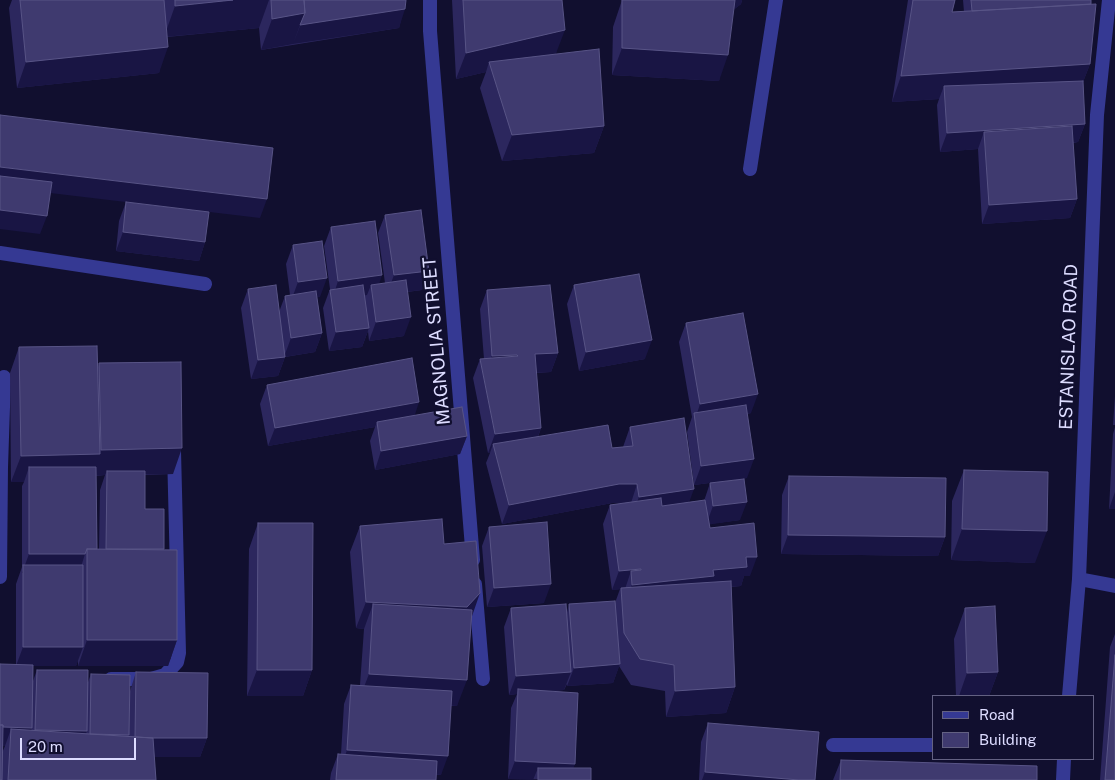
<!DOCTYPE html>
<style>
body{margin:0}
#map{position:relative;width:1115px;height:780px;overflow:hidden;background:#110f2f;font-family:"Public Sans",sans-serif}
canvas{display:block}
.legend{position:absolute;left:932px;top:695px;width:162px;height:65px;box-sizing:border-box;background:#110f2f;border:1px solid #636182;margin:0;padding:6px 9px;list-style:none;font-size:15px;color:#dddcff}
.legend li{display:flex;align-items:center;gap:10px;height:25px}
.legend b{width:25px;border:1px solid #636182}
.scale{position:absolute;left:20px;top:738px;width:116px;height:22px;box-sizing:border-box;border:2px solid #dddcff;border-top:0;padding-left:6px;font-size:15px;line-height:18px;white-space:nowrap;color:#dddcff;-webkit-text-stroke:4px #110f2f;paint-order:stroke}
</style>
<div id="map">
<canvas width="1115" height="780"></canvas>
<ul class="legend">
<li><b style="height:6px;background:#353993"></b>Road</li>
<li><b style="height:14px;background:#3f3a6f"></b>Building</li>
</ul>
<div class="scale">20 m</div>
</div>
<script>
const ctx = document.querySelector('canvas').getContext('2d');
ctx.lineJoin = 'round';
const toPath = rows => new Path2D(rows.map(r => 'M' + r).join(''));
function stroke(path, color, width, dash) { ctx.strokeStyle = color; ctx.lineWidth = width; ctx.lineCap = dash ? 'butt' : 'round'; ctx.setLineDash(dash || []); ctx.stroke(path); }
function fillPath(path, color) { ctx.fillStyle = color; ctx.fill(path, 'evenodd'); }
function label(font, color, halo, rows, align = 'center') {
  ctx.font = font + ' "Public Sans",sans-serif'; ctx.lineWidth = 4.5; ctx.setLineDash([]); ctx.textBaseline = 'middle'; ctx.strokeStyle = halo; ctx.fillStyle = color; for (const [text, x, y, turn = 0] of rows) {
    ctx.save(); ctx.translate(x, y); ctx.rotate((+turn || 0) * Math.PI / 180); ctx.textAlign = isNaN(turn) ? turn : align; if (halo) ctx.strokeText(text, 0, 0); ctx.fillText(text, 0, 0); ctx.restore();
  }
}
const service = toPath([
 [833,745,934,745]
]);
const minor = toPath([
 [430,0,430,31,473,560],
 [750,169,776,0],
 [0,253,205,284],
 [0,577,1,467,4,377],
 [1079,579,1115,586],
 [475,584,483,679],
 [111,679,151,679,165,675,177,662,179,653,174,451]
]);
const tertiary = toPath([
 [1069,696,1079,579,1097,115,1109,0],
 [1063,780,1064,759]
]);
const wall = toPath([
 [12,0,406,0,399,28,261,50,259,28,167,37,159,73,17,88,9,8],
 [452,0,562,0,556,54,604,126,594,153,502,161,480,88,486,72,456,79],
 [622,0,742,0,741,4,733,10,719,81,612,75,613,27],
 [908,0,955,0,952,12,964,12,963,0,1091,0,1090,64,1083,82,1085,124,1078,142,1073,143,1077,199,1070,218,982,224,978,149,940,152,937,105,939,99,892,102],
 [126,202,205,242,199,261,116,251,119,221],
 [385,215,429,271,422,290,407,292,404,336,369,341,368,331,362,347,329,351,323,308,330,289,324,246,331,227,379,284,385,283,378,233],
 [293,245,320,297,317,297,322,333,315,352,285,357,278,376,251,379,241,308,248,289,279,312,285,296,290,295,286,264],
 [574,285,645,359,579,371,567,304],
 [487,290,558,353,551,372,536,373,541,428,538,437,612,448,623,447,630,427,689,502,704,501,710,483,740,520,709,524,710,528,750,576,744,576,741,586,731,587,735,687,726,713,666,717,665,691,631,685,619,666,613,683,567,686,567,684,564,690,552,691,573,768,591,780,508,779,511,708,517,694,509,695,504,627,511,608,567,612,569,604,615,603,620,589,612,590,603,524,610,505,626,503,612,503,502,524,486,463,490,453,488,453,473,378,480,359,484,359,480,309],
 [686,323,751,413,747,414,747,478,694,485,687,432,692,417,679,342],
 [19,347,98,367,99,363,173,474,145,475,145,509,164,549,177,640,168,666,78,666,78,660,76,666,33,666,33,681,37,670,88,682,91,674,129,736,130,691,136,672,207,738,200,757,154,757,156,780,0,780,0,664,16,665,16,584,22,567,22,486,24,482,11,482,10,373],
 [105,475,100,490,99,549,97,549,96,476],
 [2,746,5,746,2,753],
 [267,385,414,415,467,436,460,454,375,470,370,441,375,427,268,446,260,404],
 [1115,396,1115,425,1113,425],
 [1115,427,1115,509,1109,509,1113,434],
 [964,470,1035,563,951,560,952,501],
 [789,476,945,537,938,556,781,554,782,495],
 [258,523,312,670,303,696,247,696,249,549],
 [360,526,444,544,471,616,457,706,451,706,441,775,436,775,436,780,330,780,331,773,338,754,341,754,344,704,351,685,360,685,364,629,356,628,350,552],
 [489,527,544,603,487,607,482,546],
 [965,608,998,672,989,696,956,696,954,639],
 [1115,634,1115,780,1100,780,1110,647],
 [708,723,815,780,699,780,701,742],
 [841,760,1037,780,833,780]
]);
const shadedWall = toPath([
 [233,0,269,0,259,28,164,37,175,6],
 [732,0,742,0,741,4,726,16],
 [405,9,399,28,293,44,300,25],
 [305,13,293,44,261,50,272,19],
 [565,30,555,56,489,62,486,72,456,79,466,53],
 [168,47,159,73,17,88,26,62],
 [622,48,728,55,719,81,612,75],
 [1090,64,1080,90,944,86,939,99,892,102,901,76],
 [1085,124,1078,142,985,149,984,132,978,149,940,152,947,133],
 [604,126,594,153,502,161,512,135],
 [0,167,267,199,260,218,0,187],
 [1077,199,1070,218,982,224,989,205],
 [0,210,47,216,40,234,0,229],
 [123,232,205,242,199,261,116,251],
 [429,271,422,290,387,294,394,275],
 [382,275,376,294,371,285,367,295,332,300,338,281],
 [327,278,320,297,291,301,298,282],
 [411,317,404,336,369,341,376,322],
 [369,328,362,347,329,351,336,332],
 [322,333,315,352,284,357,291,338],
 [652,340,645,359,579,371,586,352],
 [558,353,551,372,528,373,535,354],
 [517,355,511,374,485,375,492,356],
 [285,357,278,376,251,379,258,360],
 [758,394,751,413,695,423,695,420,700,404],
 [419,402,413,421,377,422,375,427,268,446,275,428],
 [541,428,534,447,493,444,490,453,488,453,495,434],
 [467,436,460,454,375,470,381,451],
 [182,448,173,474,107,475,107,471,105,475,92,476,29,467,24,482,11,482,21,456,99,454,101,450],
 [754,459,747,478,694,485,701,466],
 [619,484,637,484,631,503,612,503,502,524,509,505],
 [694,489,687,508,632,515,639,497],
 [1115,492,1115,509,1109,509],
 [747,502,740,520,706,525,713,506],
 [962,529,1047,531,1035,563,951,560],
 [788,535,945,537,938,556,781,554],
 [29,554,85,554,79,573,22,573],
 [746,557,757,557,750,576,744,576,741,586,710,588,625,603,632,585,631,571,625,589,612,590,619,571,641,569,713,570],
 [551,584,544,603,487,607,494,588],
 [480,593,471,619,373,604,364,629,356,628,366,602],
 [87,640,177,640,168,666,78,666],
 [23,647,83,647,76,666,16,666],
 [620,664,613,683,567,686,574,668],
 [257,670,312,670,303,696,247,696],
 [571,672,564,690,518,694,518,689,517,694,509,695,516,676],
 [998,672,989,696,959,696,967,673],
 [369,674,467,680,457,706,359,700],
 [735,687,726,713,666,717,675,691],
 [0,727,32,728,25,747,11,729,5,746,0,746],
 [35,730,87,731,80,750],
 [135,738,207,738,200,757,129,757],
 [347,750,448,756,441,775,341,768],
 [515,761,575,764,569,780,538,768,533,780,508,779],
 [705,772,799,780,702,780]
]);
const building = toPath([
 [20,0,164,0,168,47,26,62,20,0],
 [175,0,233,0,175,6,175,0],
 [271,0,304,0,305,13,272,19,271,0],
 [304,0,406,0,405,9,300,25,305,13,304,0],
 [463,0,562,0,565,30,466,53,463,0],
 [622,0,735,0,728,55,622,48,622,0],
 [913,0,955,0,952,12,1096,4,1090,64,901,76,913,0],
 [971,0,1091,0,1091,4,972,11,971,0],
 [599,49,604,126,512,135,489,62,599,49],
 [1083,81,1085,124,947,133,944,86,1083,81],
 [0,115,273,148,267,199,0,167,0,115],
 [1072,126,1077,199,989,205,984,132,1072,126],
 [0,176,52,182,47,216,0,210,0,176],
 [126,202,209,212,205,242,123,232,126,202],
 [421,210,429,271,394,275,385,215,421,210],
 [375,221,382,275,338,281,331,227,375,221],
 [322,241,327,278,298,282,293,245,322,241],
 [639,274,652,340,586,352,574,285,639,274],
 [406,280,411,317,376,322,371,285,406,280],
 [276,285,285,357,258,360,248,289,276,285],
 [363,285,369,328,336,332,330,290,363,285],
 [550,285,558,353,535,354,541,428,495,434,480,359,518,356,517,355,492,356,487,290,550,285],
 [316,291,322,333,291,338,285,296,316,291],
 [743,313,758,394,700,404,686,323,743,313],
 [97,346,100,454,21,456,19,347,97,346],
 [412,358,419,402,275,428,267,385,412,358],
 [181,362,182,448,101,450,99,363,181,362],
 [746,405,754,459,701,466,694,413,746,405],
 [462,407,467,436,381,451,377,422,462,407],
 [684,418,694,489,639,497,637,484,619,484,509,505,493,444,608,425,612,448,633,446,630,427,684,418],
 [29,467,96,467,97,549,87,549,85,554,29,554,29,467],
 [964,470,1048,472,1047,531,962,529,964,470],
 [107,471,145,471,145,509,164,509,164,549,106,549,107,471],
 [789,476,946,478,945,537,788,535,789,476],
 [744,479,747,502,713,506,710,483,744,479],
 [661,498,662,506,705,500,710,528,754,523,757,557,746,557,747,567,713,570,714,576,632,585,631,571,641,570,641,569,619,571,610,505,661,498],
 [442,519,444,544,476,541,480,593,467,607,366,602,360,526,442,519],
 [547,522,551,584,494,588,489,527,547,522],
 [258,523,313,523,312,670,257,670,258,523],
 [87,549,177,550,177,640,87,640,87,549],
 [23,565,83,565,83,647,23,647,23,565],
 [731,581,735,687,675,691,674,665,640,659,624,633,621,588,731,581],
 [615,601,620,664,574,668,569,604,615,601],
 [373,604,472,610,467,680,369,674,373,604],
 [566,604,571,672,516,676,511,608,566,604],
 [995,606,998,672,967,673,965,608,995,606],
 [1115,655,1115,780,1105,780,1115,655],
 [0,664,33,665,32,728,3,727,3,725,0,725,0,664],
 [37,670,88,670,87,731,35,730,37,670],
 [136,672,208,673,207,738,153,738,135,737,136,672],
 [91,674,130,675,129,735,90,734,91,674],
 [351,685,452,691,448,756,347,750,351,685],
 [518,689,578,693,575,764,515,761,518,689],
 [708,723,819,732,815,780,799,780,705,772,708,723],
 [0,725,3,725,2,780,0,780,0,725],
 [11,729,153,738,156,780,8,780,11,729],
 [338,754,437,761,436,780,336,780,338,754],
 [841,760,1037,766,1037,780,840,780,841,760],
 [538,768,591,768,591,780,538,780,538,768]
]);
const streetNames = [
 ["MAGNOLIA STREET",437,341,-95],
 ["ESTANISLAO ROAD",1069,347,-88]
];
stroke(service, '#353993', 14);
stroke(minor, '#353993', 14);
stroke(tertiary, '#353993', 14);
fillPath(wall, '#2c275e');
fillPath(shadedWall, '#191544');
fillPath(building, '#3f3a6f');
stroke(building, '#585486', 1);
label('18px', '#dddcff', '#110f2f', streetNames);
</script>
